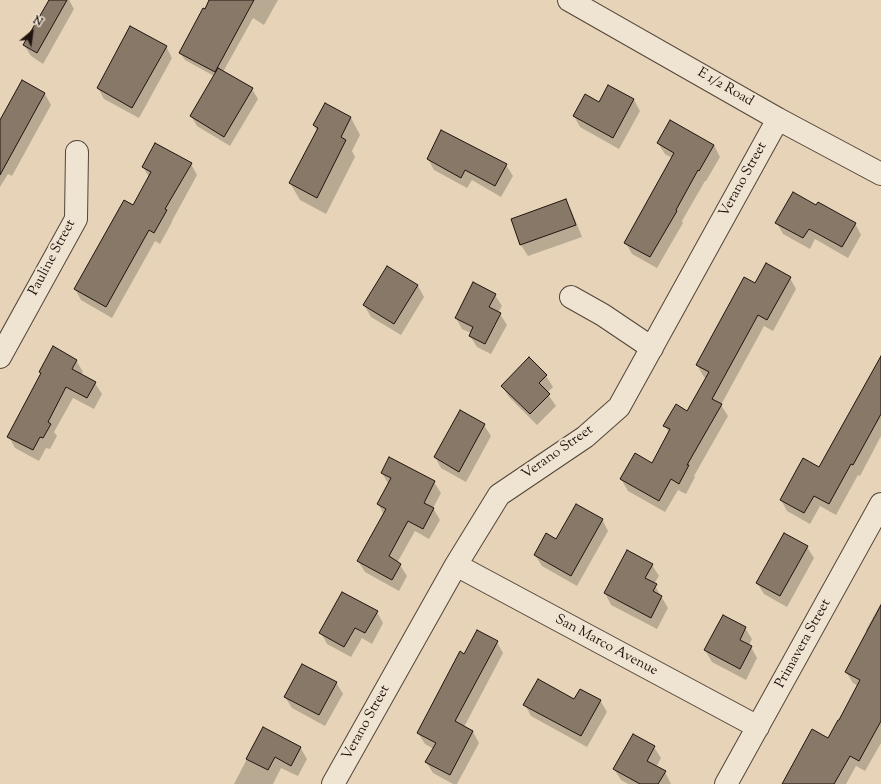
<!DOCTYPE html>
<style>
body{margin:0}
#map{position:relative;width:881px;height:784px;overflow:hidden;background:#e7d4b8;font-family:"Sorts Mill Goudy",serif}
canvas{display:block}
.north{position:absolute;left:12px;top:12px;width:40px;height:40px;-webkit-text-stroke:3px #efe3d1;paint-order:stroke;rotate:29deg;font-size:11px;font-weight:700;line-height:16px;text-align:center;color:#20140f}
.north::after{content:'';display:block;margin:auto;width:14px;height:18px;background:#20140f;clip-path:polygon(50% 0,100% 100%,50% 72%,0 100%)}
</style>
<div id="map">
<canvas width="881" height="784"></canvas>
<div class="north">N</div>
</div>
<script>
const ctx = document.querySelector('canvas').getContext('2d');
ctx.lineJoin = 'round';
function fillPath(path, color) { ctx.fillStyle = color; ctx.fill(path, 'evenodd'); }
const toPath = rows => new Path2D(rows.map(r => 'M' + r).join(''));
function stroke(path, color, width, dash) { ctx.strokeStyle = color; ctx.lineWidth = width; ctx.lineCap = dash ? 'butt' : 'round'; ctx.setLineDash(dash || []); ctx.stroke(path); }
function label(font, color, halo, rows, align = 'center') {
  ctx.font = font + ' "Sorts Mill Goudy",serif'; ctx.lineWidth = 4; ctx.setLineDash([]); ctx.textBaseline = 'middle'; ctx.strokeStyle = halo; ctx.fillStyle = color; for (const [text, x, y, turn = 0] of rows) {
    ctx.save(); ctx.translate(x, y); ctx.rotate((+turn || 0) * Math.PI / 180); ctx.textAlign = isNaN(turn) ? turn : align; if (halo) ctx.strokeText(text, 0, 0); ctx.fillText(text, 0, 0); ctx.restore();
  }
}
const shadow = toPath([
 [50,0,69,0,74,9,43,64,31,56,24,45],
 [210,0,278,0,264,25,253,18,223,72,252,89,258,99,230,146,197,126,191,116,214,76,185,60,180,53],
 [166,46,172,58,139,118,104,99,98,88],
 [23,82,45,94,51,105,12,176,8,174,0,187,0,122],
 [609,86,634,100,640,111,619,149,580,127,574,116,599,103],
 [326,104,351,118,360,135,352,151,355,157,326,214,300,200,290,183,317,132,314,125],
 [658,143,714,145,720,157,706,181,705,181,682,221,683,223,657,268,632,254,626,243,672,158,665,154],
 [428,159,506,165,513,176,501,197,472,180,467,188,434,170],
 [191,164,197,175,172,221,172,222,160,244,155,241,112,318,81,300,75,289,133,207,149,177,143,167],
 [566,201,572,212,582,237,528,256,521,245,512,220],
 [816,206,855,223,861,235,848,258,815,239,810,249,783,234,777,223],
 [790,278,796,289,773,331,764,326,721,405,728,416,694,476,695,477,686,494,678,490,665,512,628,491,621,479,652,464,669,433,665,426,687,412,706,378,704,377,697,365,755,284],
 [418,286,424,297,401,335,371,317,364,305],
 [495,295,502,306,498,313,500,314,507,325,491,354,477,347,470,336,471,333,462,329,456,318],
 [881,358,881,436,860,476,858,475,836,515,820,506,810,524,787,511,781,500,819,469],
 [529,359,546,376,553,387,547,393,556,406,537,425,509,397,502,386],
 [76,360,83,372,81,375,95,383,102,394,94,409,73,398,54,432,57,436,50,449,46,448,39,461,15,448,9,437,41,375,40,372],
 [484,425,491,436,466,482,441,468,435,457],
 [382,473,434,482,441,493,433,508,440,520,429,539,415,531,397,563,400,565,407,576,399,591,365,572,358,561,384,515,378,504,389,485],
 [602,519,608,531,577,586,542,566,535,555],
 [807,547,814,558,787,607,764,594,757,583],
 [652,565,659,576,654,584,668,608,657,629,611,605,605,593],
 [881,603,881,743,865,771,856,766,846,784,783,784,828,739,858,686,853,683,846,672,867,633,866,630],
 [377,612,383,623,372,644,362,638,351,657,327,644,321,633],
 [745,628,752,639,749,645,751,647,757,658,746,680,712,662,705,650],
 [497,642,503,653,464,727,473,732,479,743,457,784,453,784,433,773,426,762,434,749,425,744,418,733],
 [336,682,343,694,325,726,292,708,285,697],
 [600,700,607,712,587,747,531,716,525,705],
 [263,728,300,747,307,759,298,776,281,768,273,784,234,784],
 [654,747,661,758,656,767,665,772,671,784,628,784,621,780,614,769]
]);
const building = toPath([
 [49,0,67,0,37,53,23,45,49,0],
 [209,0,254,0,215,72,179,53,203,8,205,9,209,0],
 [130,26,167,46,132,108,97,88,130,26],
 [218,68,253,88,224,137,190,116,218,68],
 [22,80,45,93,0,175,0,120,22,80],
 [608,85,634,99,613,138,573,116,585,94,599,102,608,85],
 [325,103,351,117,341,137,346,140,317,198,289,183,318,128,313,125,325,103],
 [670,120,714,145,699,171,698,170,676,210,677,211,650,257,624,243,674,153,657,143,670,120],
 [441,130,507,164,495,186,465,170,461,178,427,159,441,130],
 [155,143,192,163,165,209,167,210,154,233,149,230,106,307,74,289,124,200,133,205,151,172,142,167,155,143],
 [793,192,816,205,818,202,856,223,842,247,809,229,803,238,775,223,793,192],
 [566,199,576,225,520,245,511,219,566,199],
 [766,263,791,277,767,320,758,315,712,399,722,404,687,465,689,465,679,484,671,479,659,501,620,479,635,453,652,463,670,429,663,426,676,404,687,411,709,372,696,365,744,277,755,283,766,263],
 [387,266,418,285,394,324,363,305,387,266],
 [473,282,496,294,489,307,501,313,485,344,469,336,473,327,455,318,473,282],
 [53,346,77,360,72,369,96,382,87,398,66,387,48,422,51,424,43,438,40,437,33,450,7,437,41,373,39,372,53,346],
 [881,356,881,414,853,465,851,464,829,504,814,496,804,513,780,500,803,458,819,467,881,356],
 [529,357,547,375,539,383,550,394,530,414,501,386,529,357],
 [460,410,485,424,459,472,434,457,460,410],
 [389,457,435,481,424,503,434,508,423,529,408,521,389,556,401,564,392,580,357,561,386,509,377,504,391,478,381,473,389,457],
 [576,504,603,519,571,576,534,555,546,533,556,539,576,504],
 [784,533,808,546,780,596,756,583,784,533],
 [627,550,653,564,645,578,657,584,653,591,662,596,651,618,604,593,627,550],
 [342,592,378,611,365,633,355,628,344,647,319,633,342,592],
 [881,605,881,721,859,761,850,756,834,784,782,784,812,729,828,738,838,720,839,720,860,680,845,672,881,605],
 [723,615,746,627,740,640,752,646,740,669,704,650,723,615],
 [477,630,498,641,455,721,473,731,450,775,425,762,436,743,417,733,460,651,464,654,477,630],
 [302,664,337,682,319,715,284,697,302,664],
 [538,679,574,699,580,689,601,700,581,736,523,705,538,679],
 [263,727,301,747,291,766,275,757,268,770,246,759,263,727],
 [633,734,655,746,647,761,666,771,658,784,640,784,613,769,633,734]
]);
const minor = toPath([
 [569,0,778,119,881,174],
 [571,297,603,315,652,348],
 [0,357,76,219,77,152],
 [456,565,758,727],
 [333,784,456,565,499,495,585,437,619,407,778,119],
 [726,784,881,504]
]);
const streetNames = [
 ["E 1/2 Road",725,88,30],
 ["Verano Street",744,180,-61],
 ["Pauline Street",53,258,-62],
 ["Verano Street",558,453,-35],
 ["Primavera Street",804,644,-61],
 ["San Marco Avenue",606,646,28],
 ["Verano Street",367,723,-61]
];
fillPath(shadow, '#0003');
fillPath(building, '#877867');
stroke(building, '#20140f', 1);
stroke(minor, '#524439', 24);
stroke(minor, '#efe3d1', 22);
label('14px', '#20140f', '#efe3d1', streetNames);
</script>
